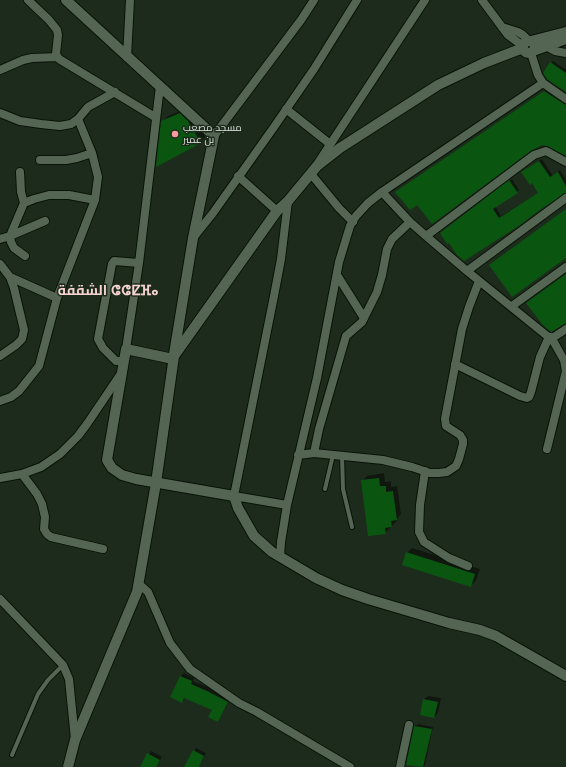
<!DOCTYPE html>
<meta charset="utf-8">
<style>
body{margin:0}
canvas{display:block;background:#1d2b1c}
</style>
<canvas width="566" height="767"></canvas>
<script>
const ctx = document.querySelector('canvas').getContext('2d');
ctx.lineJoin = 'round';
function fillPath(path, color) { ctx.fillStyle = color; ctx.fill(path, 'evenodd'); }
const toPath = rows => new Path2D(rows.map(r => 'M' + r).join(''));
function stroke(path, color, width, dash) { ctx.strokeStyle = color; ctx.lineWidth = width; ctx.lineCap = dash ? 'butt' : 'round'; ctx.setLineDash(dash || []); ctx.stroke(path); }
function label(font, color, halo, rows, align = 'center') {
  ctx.font = font + ' Helvetica,Cairo,"Noto Sans Tifinagh",sans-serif'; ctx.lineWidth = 3; ctx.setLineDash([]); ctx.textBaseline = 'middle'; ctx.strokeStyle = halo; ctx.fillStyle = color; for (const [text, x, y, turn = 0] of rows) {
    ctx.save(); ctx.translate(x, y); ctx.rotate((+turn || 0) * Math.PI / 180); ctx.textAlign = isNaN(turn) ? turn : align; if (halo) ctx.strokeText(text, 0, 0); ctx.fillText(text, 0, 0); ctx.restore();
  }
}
const shadow = toPath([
 [553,61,565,69,566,68,566,91,551,63],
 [547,89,566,102,566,155,549,145,542,144,417,204,399,190],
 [185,109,193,116,205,137,200,142,162,122,168,116],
 [542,159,553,176,560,170,566,180,566,192,449,242,441,233,512,179,519,190,495,206,501,216,539,193,525,170],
 [384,473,385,482,391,481,391,487,397,486,401,514,397,519,397,521,385,533,362,481,367,476],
 [412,548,480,569,476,580,471,586,407,553],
 [184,673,194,678,193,681,212,689,230,699,220,718,218,720,213,710,185,698,182,702,171,697,181,676],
 [428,696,441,698,438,713,434,717,424,699],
 [418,724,433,727,425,765,423,767,407,764,415,726],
 [196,748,206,753,199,767,185,767],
 [151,751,162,757,156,767,141,767]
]);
const building = toPath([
 [550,62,566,73,566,92,547,79,543,73],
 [544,91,566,105,566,156,547,146,542,145,532,150,432,224,417,205,410,210,395,192],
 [180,113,188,121,201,143,156,167,161,121],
 [539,161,550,177,558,172,566,186,566,193,541,209,520,225,464,261,457,255,449,243,447,244,440,233,509,180,518,193,493,209,499,218,538,193,532,183,530,185,521,172],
 [566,209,566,258,512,297,489,265],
 [566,274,566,323,551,332,543,325,526,303],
 [379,478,380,486,386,486,386,492,393,491,397,520,391,521,392,527,385,528,386,534,368,536,361,480],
 [406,552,475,574,471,587,402,565],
 [180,676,192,681,191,684,209,692,228,702,218,722,208,717,212,710,184,698,182,703,170,697],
 [423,699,438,702,434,718,420,715],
 [414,726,432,729,423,767,406,765],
 [193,750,204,756,199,767,184,767],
 [147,753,160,760,156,767,140,767]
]);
const service = toPath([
 [342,456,343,489,352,527],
 [325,489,333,455],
 [12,755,38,694,48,680,63,665]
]);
const minor = toPath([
 [28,0,49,20,57,30,58,35,56,54,59,59,155,117],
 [482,0,508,35,523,46],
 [502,27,518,32,523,35,529,41],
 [546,46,555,51,566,53],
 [531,53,538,75,543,83,566,99],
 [127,57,130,0],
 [0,70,23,60,32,58,57,57],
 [286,109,330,144],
 [0,113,20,121,41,124,60,126,71,124,78,119,88,107,115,92],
 [214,136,301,20,314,0],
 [40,160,66,160,77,158,92,153],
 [318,163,425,0],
 [20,172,21,192,24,203],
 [311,174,339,208,353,222],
 [238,176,277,211],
 [382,192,410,222,426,236,467,271,546,335,549,337,554,337,566,329],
 [426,236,534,155,546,151,566,162],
 [193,238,213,213,274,127,314,69,357,0],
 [0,239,10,236,24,203,34,199,49,195,69,195,95,200,98,177,92,153,78,119],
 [25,256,14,248,11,242,10,236,45,221],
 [0,264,10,277,14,288,24,330,22,339,16,345,0,356],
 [467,271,566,198],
 [337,275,364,318],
 [10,277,57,298],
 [512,306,566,267],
 [126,349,139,263,160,86],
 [124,361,116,361,103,348,98,339,112,264,114,261,139,263],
 [455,364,520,396,527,398,529,397,531,392,540,357,549,337],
 [0,401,11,397,19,391,39,366,57,298,95,200],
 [547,449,566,371,564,360,551,337],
 [314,453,383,460,412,467,430,473,439,473,447,472,456,466,459,459,463,444,463,440,460,435,446,426,445,419,462,329,469,307,479,281],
 [298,455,314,453,319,429,346,336,362,322,377,292,382,275,387,249,392,239,410,222],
 [425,471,420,505,419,532,424,542,449,558,468,566],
 [22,474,37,494,42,504,45,517,44,529,47,534,51,537,103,549],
 [0,478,22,474,41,467,60,454,78,436,87,424,120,375],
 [287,505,234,496,274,296,281,259,288,201],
 [280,557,281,542,287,505,317,378,339,262,350,226,356,216,368,203,382,192,543,83],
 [139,584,148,592,170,643,190,669,239,703,257,712,350,767],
 [0,599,63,665,69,679,75,739],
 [400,767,409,725]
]);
const tertiary = toPath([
 [173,359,126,349,107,460,112,468,122,475,136,479,234,496,238,508,254,536,272,552,316,578,342,590,368,599,449,623,480,630,496,636,566,676]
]);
const secondary = toPath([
 [66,0,214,136,193,238,174,354],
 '523 47a6 6 0 1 1 12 0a6 6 0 1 1-12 0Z',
 [531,41,566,32],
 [533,51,566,39],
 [68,767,75,740,137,592,156,483,174,356,277,211,288,201,317,166,340,148,438,85,484,63,523,48]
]);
const markers = [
 [175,134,4,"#f49b9f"]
];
const poiNames = [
 ["مسجد مصعب",183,128],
 ["بن عمير",183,140]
];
const districtNames = [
 ["الشقفة ⵛⵛⵇⴼⴰ",108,291]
];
fillPath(shadow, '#0007');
fillPath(building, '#0a5610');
stroke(service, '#071306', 6);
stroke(minor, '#071306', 10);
stroke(tertiary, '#071306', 12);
stroke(secondary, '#071306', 12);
stroke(service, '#556554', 4);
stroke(minor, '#556554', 8);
stroke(tertiary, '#556554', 10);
stroke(secondary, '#556554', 10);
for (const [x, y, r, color] of markers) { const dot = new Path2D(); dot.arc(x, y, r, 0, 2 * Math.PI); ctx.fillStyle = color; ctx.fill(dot); stroke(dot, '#1d2b1c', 1.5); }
label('10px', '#dae3da', '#1d2b1c', poiNames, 'left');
label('bold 14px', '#f7d4d4', '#1d2b1c', districtNames);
</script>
